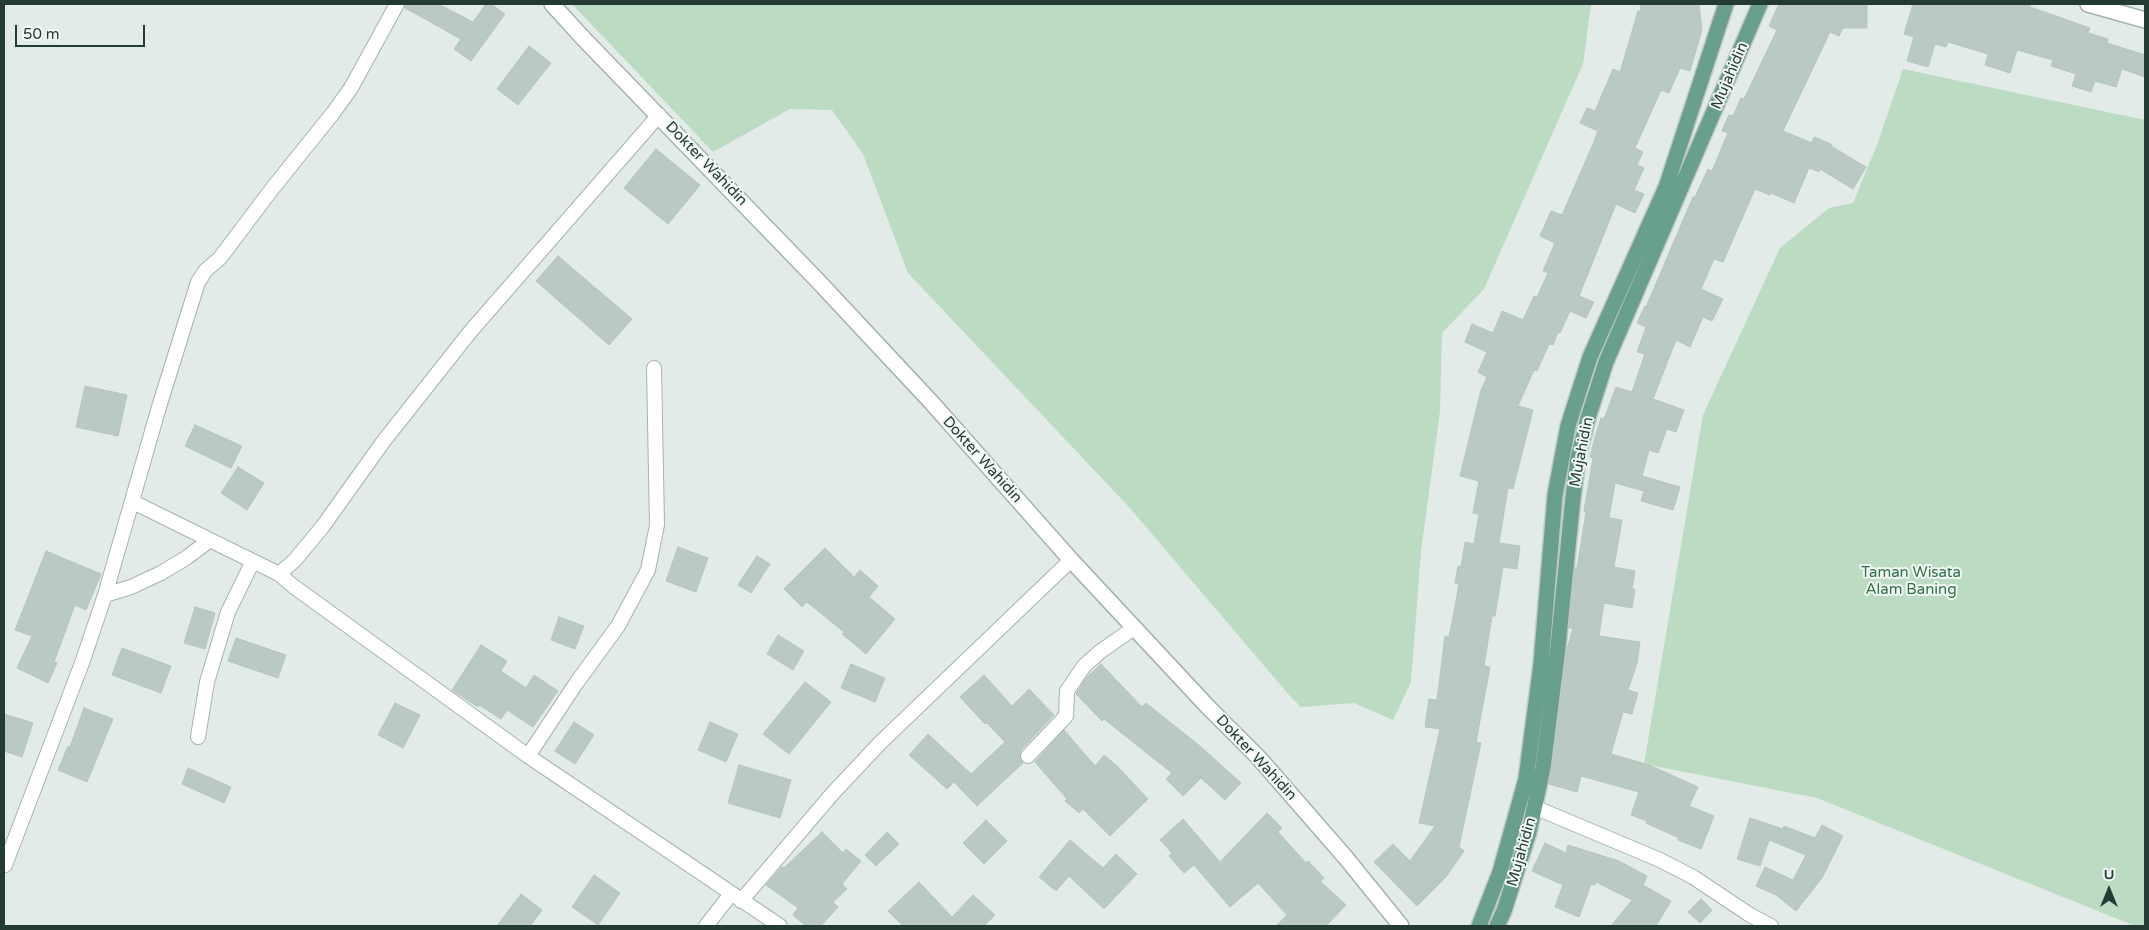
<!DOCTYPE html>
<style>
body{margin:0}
#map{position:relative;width:2149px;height:930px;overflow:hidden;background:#e2ebe7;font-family:"Varela Round",sans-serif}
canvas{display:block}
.frame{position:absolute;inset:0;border:5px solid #233b34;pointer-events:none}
.north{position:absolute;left:2084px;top:865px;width:50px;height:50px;-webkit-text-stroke:4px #f2f8f5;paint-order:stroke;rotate:0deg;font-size:14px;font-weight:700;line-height:20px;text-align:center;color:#233b34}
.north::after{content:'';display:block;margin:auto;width:18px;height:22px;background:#233b34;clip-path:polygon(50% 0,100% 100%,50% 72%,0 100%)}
.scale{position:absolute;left:15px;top:25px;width:130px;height:22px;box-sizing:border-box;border:2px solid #233b34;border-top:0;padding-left:6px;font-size:15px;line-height:18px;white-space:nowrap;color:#233b34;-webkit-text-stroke:4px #f2f8f5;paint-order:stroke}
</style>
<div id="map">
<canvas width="2149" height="930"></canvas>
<div class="frame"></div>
<div class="north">U</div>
<div class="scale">50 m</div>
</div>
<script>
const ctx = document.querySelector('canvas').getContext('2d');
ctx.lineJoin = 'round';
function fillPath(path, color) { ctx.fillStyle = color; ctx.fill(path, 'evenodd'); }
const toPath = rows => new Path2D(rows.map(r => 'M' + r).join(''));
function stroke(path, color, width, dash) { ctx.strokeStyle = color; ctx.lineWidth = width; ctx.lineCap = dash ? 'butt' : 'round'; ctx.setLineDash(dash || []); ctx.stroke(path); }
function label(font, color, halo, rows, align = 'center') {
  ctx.font = font + ' "Varela Round",sans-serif'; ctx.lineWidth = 4; ctx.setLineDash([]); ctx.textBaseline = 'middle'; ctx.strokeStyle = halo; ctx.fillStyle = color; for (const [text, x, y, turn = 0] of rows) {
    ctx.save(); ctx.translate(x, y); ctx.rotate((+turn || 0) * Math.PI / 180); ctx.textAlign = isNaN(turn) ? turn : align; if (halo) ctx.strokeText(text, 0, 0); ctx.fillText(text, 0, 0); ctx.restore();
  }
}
const green = toPath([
 [572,4,1591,4,1583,64,1484,289,1442,333,1440,411,1421,551,1411,682,1393,720,1354,703,1301,707,1289,695,1129,507,908,273,863,154,832,110,790,109,713,152],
 [1903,69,2145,120,2145,926,2135,926,1817,798,1644,764,1703,415,1780,248,1829,208,1853,203,1877,145]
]);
const building = toPath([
 [406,4,438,4,473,22,486,4,491,4,505,14,471,61,454,49,461,39,405,8,406,4],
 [1640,4,1699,4,1702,30,1690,71,1680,68,1669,93,1661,90,1635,148,1643,152,1637,165,1644,168,1634,190,1644,194,1635,213,1616,204,1579,296,1594,302,1586,318,1570,311,1560,333,1558,332,1553,345,1549,344,1537,371,1534,370,1518,406,1533,410,1513,489,1508,488,1499,543,1520,546,1517,569,1503,567,1495,616,1492,616,1484,666,1490,667,1476,742,1481,743,1459,847,1464,851,1446,877,1417,906,1374,862,1393,844,1410,861,1435,826,1419,823,1440,729,1425,727,1429,699,1437,700,1445,636,1449,637,1454,612,1459,584,1455,583,1458,566,1461,567,1465,542,1474,544,1479,514,1473,513,1479,481,1460,476,1481,390,1487,377,1478,372,1487,352,1465,342,1472,324,1493,333,1502,311,1523,320,1534,296,1537,297,1548,273,1543,271,1555,243,1540,236,1551,211,1562,215,1593,144,1598,131,1580,123,1587,108,1595,111,1613,69,1620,72,1638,11,1641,11,1640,4],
 [1779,4,1867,4,1867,28,1843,28,1839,36,1830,32,1783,131,1812,143,1814,137,1831,144,1831,146,1866,167,1853,189,1820,169,1819,172,1809,168,1794,203,1771,193,1770,195,1755,189,1723,262,1714,259,1701,289,1723,299,1712,321,1703,317,1690,347,1676,340,1653,399,1684,410,1676,432,1667,429,1658,453,1649,450,1642,476,1680,487,1673,510,1641,501,1644,491,1615,483,1609,518,1622,520,1614,567,1635,571,1632,589,1635,589,1632,608,1604,603,1599,636,1640,642,1637,663,1628,690,1638,693,1632,714,1623,712,1611,754,1649,765,1698,787,1689,806,1714,816,1701,849,1678,840,1679,838,1646,823,1647,821,1631,815,1639,792,1581,776,1577,792,1549,784,1567,649,1573,628,1569,628,1575,568,1577,568,1586,512,1584,511,1593,458,1590,457,1595,437,1601,418,1604,419,1616,387,1632,392,1645,354,1637,352,1646,327,1637,323,1645,306,1646,307,1693,197,1695,197,1708,169,1712,171,1728,133,1722,131,1729,115,1733,116,1741,98,1744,99,1777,30,1769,26,1779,4],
 [1913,4,2031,4,2030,7,2090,28,2088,33,2108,39,2107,43,2145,55,2145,77,2122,69,2116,87,2095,81,2091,92,2072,86,2076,74,2051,66,2053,60,2017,50,2010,73,1985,65,1988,54,1948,42,1946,47,1935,44,1928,67,1907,61,1914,37,1904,34,1913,4],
 [529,46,551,63,518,105,497,89,529,46],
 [656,149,700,185,668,224,624,188,656,149],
 [558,256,632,319,609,345,536,281,558,256],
 [85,386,127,395,118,436,76,427,85,386],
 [195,425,242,446,231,468,185,446,195,425],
 [238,467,264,483,247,510,221,493,238,467],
 [678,547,708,558,696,592,666,581,678,547],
 [825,548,854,577,860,570,878,586,869,597,895,619,866,654,842,634,844,632,807,602,802,607,784,589,825,548],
 [46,551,101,574,86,610,75,605,54,662,57,663,48,683,17,668,32,636,15,630,46,551],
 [757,556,770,564,751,593,738,585,757,556],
 [195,607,215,613,205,649,184,643,195,607],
 [559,617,584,626,575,649,551,640,559,617],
 [778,635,804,651,793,670,767,654,778,635],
 [236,638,286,655,278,678,228,661,236,638],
 [481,645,507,661,501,671,526,688,534,675,558,691,533,727,507,710,501,719,479,705,478,707,452,690,481,645],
 [122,648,171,666,161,693,112,675,122,648],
 [851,664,885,678,875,702,841,688,851,664],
 [1101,664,1142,707,1146,703,1200,746,1241,783,1225,800,1201,778,1183,796,1166,779,1172,773,1104,719,1102,721,1076,694,1086,678,1101,664],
 [984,675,1012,706,1029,689,1054,715,1021,750,1020,758,1023,763,977,806,954,782,947,789,909,755,928,734,971,774,1005,742,987,723,985,724,960,697,984,675],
 [805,682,831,702,789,754,763,734,805,682],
 [395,703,420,715,403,748,378,735,395,703],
 [84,708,113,719,87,782,58,770,68,746,70,747,84,708],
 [4,714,33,723,22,757,4,751,4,714],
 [574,722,594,735,575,764,555,751,574,722],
 [710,722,738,734,726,762,698,750,710,722],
 [1064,730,1095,766,1104,755,1118,767,1148,799,1110,836,1083,809,1079,813,1065,801,1067,799,1035,762,1064,730],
 [739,765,791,780,780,818,728,803,739,765],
 [188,768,231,787,224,803,182,784,188,768],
 [1267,813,1282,828,1278,832,1306,863,1308,861,1324,878,1320,881,1346,905,1326,926,1276,926,1287,915,1258,883,1230,907,1194,865,1184,873,1169,856,1172,853,1160,840,1183,819,1220,862,1267,813],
 [1750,818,1783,829,1784,826,1815,838,1822,825,1843,836,1822,878,1796,911,1776,895,1756,886,1765,867,1793,880,1806,855,1769,840,1760,866,1737,859,1750,818],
 [986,820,1007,841,984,864,963,843,986,820],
 [822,832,843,853,846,849,861,861,842,884,847,889,833,902,838,907,821,926,806,926,793,915,798,908,766,885,782,867,784,868,822,832],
 [887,832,899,844,876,866,865,855,887,832],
 [1070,840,1103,868,1116,854,1137,874,1104,909,1069,876,1056,891,1039,877,1070,840],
 [1545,843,1566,853,1568,845,1619,861,1647,876,1643,885,1671,901,1656,926,1611,926,1632,900,1596,882,1595,885,1591,884,1579,917,1555,907,1563,885,1532,871,1545,843],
 [594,875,620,893,598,925,572,907,594,875],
 [919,882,952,917,973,895,995,915,984,926,903,926,888,911,919,882],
 [521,894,542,910,530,926,497,926,521,894],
 [1701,899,1712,910,1700,923,1688,912,1701,899]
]);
const minor = toPath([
 [659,115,470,332,383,442,323,526,295,560,279,574,293,586,528,756,780,926],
 [133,502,279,574],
 [105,595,131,587,161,573,186,558,210,540],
 [198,737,207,682,228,612,253,561],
 [528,756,577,682,618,626,648,570,657,525,654,368],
 [1028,756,1066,716,1067,691,1084,666,1101,651,1134,628],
 [1534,807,1660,860,1693,877,1750,915,1771,926],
 [5,865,82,663,105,595,159,407,198,282,206,270,220,258,272,189,333,113,351,88,397,4],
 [741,901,833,793,880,743,1071,560],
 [706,926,731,894]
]);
const tertiary = toPath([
 [552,4,582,37,818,281,932,403,1071,560,1208,707,1259,758,1346,858,1401,926],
 [2088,4,2145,20]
]);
const primary = toPath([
 [1479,926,1500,872,1526,779,1541,664,1555,495,1568,426,1590,357,1666,187,1726,4],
 [1497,926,1504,911,1529,832,1543,768,1557,656,1573,498,1578,458,1588,418,1606,362,1760,4]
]);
const streetNames = [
 ["Mujahidin",1730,76,-67],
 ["Dokter Wahidin",706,164,46],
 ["Mujahidin",1582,452,-79],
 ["Dokter Wahidin",982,460,48],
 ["Dokter Wahidin",1256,758,47],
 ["Mujahidin",1522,852,-74]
];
const parkNames = [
 ["Taman Wisata",1911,573],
 ["Alam Baning",1911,590]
];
fillPath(green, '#bcdbc3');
fillPath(building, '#bac9c2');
stroke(building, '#b5c5bd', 1);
stroke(minor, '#a5b3ae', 16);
stroke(tertiary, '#a5b3ae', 18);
stroke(primary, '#c1c8c6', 18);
stroke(minor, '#fff', 14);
stroke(tertiary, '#fff', 15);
stroke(primary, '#699f8e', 15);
label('15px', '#233b34', '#f2f8f5', streetNames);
label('15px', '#2f7045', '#f2f8f5', parkNames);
</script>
